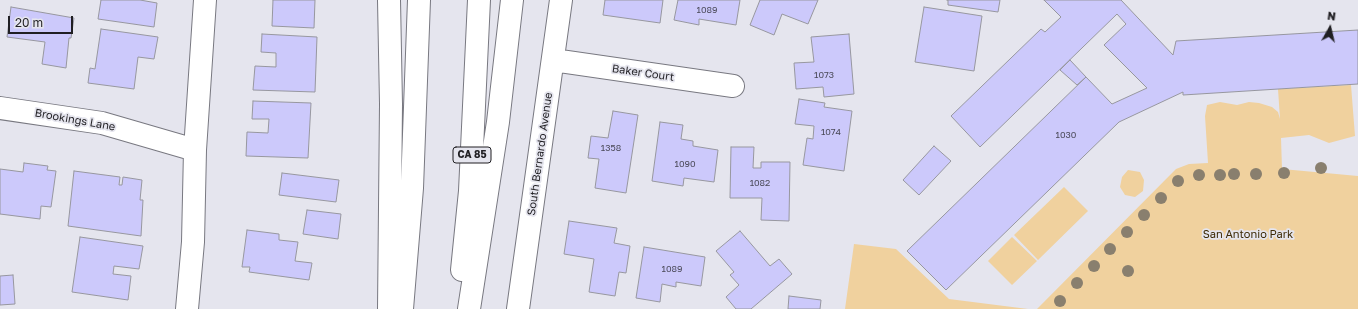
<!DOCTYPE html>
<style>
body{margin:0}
#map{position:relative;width:1358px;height:309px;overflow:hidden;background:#e5e5ee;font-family:"Golos Text",sans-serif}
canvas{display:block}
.north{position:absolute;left:1310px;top:8px;width:40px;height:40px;-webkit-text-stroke:3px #e5e5ee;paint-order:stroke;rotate:8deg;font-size:11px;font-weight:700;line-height:16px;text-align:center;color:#201f23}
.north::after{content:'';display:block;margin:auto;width:14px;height:18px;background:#201f23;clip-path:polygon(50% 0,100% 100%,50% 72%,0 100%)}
.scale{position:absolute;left:8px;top:16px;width:65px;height:18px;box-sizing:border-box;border:2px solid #201f23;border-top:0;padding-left:5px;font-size:12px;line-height:14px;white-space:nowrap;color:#201f23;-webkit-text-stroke:3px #e5e5ee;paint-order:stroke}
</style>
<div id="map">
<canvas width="1358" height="309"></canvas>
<div class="north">N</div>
<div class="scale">20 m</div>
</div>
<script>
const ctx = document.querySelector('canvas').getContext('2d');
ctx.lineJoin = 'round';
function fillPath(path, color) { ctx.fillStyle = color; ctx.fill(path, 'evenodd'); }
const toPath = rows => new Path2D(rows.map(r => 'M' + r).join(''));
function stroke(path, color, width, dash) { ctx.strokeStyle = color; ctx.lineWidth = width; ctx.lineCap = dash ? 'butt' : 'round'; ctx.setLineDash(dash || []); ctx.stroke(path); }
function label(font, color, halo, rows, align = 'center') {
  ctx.font = font + ' "Golos Text",sans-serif'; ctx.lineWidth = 3.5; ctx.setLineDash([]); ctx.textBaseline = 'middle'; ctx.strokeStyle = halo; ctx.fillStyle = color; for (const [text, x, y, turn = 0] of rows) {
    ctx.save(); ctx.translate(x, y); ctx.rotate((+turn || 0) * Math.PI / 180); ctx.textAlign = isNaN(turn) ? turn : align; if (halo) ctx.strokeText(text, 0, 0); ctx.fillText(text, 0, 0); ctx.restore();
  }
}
const green = toPath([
 [1351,85,1355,136,1329,143,1309,135,1281,138,1282,169,1358,176,1358,309,1037,309,1176,169,1189,164,1208,163,1205,116,1207,105,1220,102,1237,105,1249,102,1259,103,1272,107,1278,112,1280,119,1278,89],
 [1128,170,1140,172,1144,180,1143,191,1135,197,1125,195,1120,187,1122,177],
 [1064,187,1088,211,1038,260,1014,235],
 [1012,237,1037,261,1012,285,988,261],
 [854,244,896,249,949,299,1028,309,845,309]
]);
const building = toPath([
 [101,0,140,0,157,3,154,27,98,19,101,0],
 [273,0,315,0,314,28,272,26,273,0],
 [605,0,663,0,660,23,603,15,605,0],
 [678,0,740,0,736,25,699,19,699,25,674,20,678,0],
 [760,0,818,0,808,24,782,14,774,35,750,25,760,0],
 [947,0,1000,0,998,12,948,5,948,0,947,0],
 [1044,0,1121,0,1173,55,1176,41,1358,30,1358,84,1183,95,1183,92,1119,122,946,290,907,251,1086,77,1112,104,1147,88,1104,45,1126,24,1117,14,980,147,951,116,1041,29,1045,32,1061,17,1044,0],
 [11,7,74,18,71,38,69,38,66,68,42,64,45,42,7,37,11,7],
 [924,7,982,16,974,71,915,62,924,7],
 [101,29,158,37,154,59,138,57,134,89,88,83,90,68,95,69,101,29],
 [262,34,317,37,315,92,253,90,255,66,276,67,276,53,261,52,262,34],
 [849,34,854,94,824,97,823,87,796,89,794,63,814,62,811,37,849,34],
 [1070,60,1086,77,1077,85,1060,70,1070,60],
 [799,99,825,103,824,107,852,111,844,171,803,165,807,138,813,139,814,126,795,124,799,99],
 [253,101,311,103,308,158,246,156,247,132,268,133,269,119,252,119,253,101],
 [613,111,638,115,626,193,595,188,599,159,588,158,591,136,608,138,613,111],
 [660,122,683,125,681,139,693,141,693,146,718,150,714,182,684,178,683,186,652,181,660,122],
 [934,146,951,161,919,195,903,180,934,146],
 [731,147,754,147,753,168,761,168,761,162,790,162,789,221,761,220,762,198,730,198,731,147],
 [24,163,48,166,47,170,56,171,51,207,41,206,40,219,0,214,0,169,23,172,24,163],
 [74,171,120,177,119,185,122,185,123,177,142,180,140,200,143,200,141,236,68,226,74,171],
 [282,173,339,180,336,202,279,195,282,173],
 [307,210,341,214,338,239,303,234,307,210],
 [569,221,617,228,614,243,630,246,626,273,619,272,615,296,589,292,594,259,564,254,569,221],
 [247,230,279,234,279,240,298,242,295,261,312,263,309,280,249,272,250,267,242,267,247,230],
 [740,231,770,266,779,259,792,274,751,309,736,309,726,297,739,285,730,275,734,272,716,251,740,231],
 [80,237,143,246,139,269,114,266,113,274,131,276,128,300,72,292,80,237],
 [644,247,705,257,701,286,676,282,676,287,662,284,660,302,636,298,644,247],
 [13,275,15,304,0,305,0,276,13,275],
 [789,296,821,300,820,309,788,309,789,296]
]);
const minor = toPath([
 [553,60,733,86],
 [0,108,102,123,195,150],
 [187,309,193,242,195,150,205,0],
 [518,309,561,0]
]);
const highway = toPath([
 [462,270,470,191,479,0],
 [389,309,391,104,389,0],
 [402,309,412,188,419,0],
 [469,309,498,122,512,0]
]);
const trees = [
 [1321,168],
 [1284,173],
 [1234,174],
 [1256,174],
 [1199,175],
 [1220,175],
 [1178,181],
 [1161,198],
 [1144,215],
 [1127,232],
 [1110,249],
 [1094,266],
 [1128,271],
 [1077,283],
 [1060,301]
];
const numberNames = [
 ["1089",707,10],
 ["1073",824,75],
 ["1074",831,132],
 ["1030",1066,135],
 ["1358",611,148],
 ["1090",685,164],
 ["1082",760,183],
 ["1089",672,269]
];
const shields = [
 [472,155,38]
];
const shieldNames = [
 ["CA 85",472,155]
];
const streetNames = [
 ["Baker Court",643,73,8],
 ["Brookings Lane",75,120,10],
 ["South Bernardo Avenue",540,154,-82]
];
const parkNames = [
 ["San Antonio Park",1248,235]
];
fillPath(green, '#f0d19e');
fillPath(building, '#ccc9fb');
stroke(building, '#97979f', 1);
stroke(minor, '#787880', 24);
stroke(highway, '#787880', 24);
stroke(minor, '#fff', 22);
stroke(highway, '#fff', 22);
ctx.fillStyle = '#897f6e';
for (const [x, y] of trees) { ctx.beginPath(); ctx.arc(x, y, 6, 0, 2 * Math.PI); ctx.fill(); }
label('9px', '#4b4a59', null, numberNames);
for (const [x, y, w] of shields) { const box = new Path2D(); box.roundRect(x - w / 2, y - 8, w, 16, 3); ctx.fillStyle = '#e5e5ee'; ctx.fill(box); stroke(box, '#201f23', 1); }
label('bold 10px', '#201f23', null, shieldNames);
label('11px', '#201f23', '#e5e5ee', streetNames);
label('11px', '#3e2b05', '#e5e5ee', parkNames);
</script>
